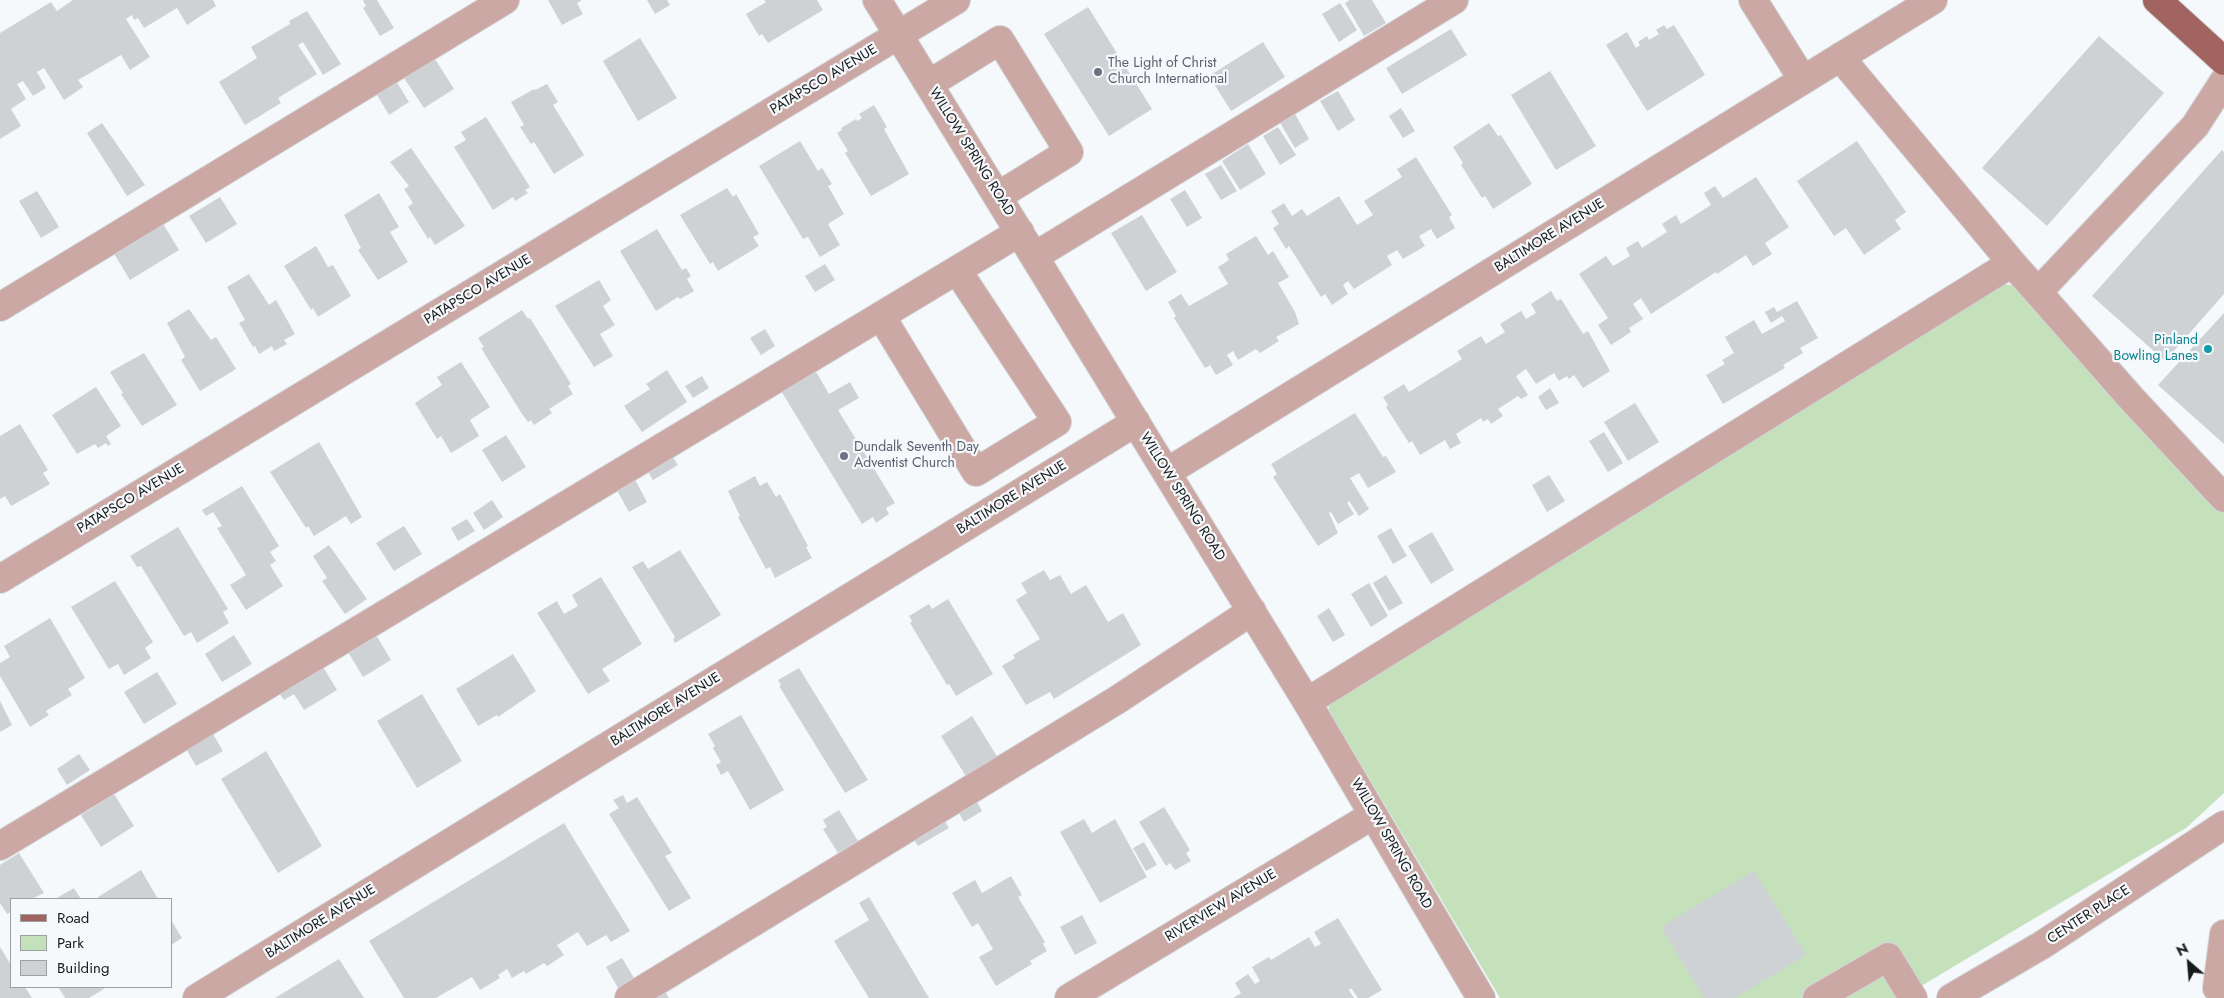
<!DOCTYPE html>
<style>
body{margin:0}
#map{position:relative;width:2224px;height:998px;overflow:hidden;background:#f5f9fc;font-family:Jost,sans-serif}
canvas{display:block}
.legend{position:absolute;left:10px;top:898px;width:162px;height:90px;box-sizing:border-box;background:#f5f9fc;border:1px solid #9da0a2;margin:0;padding:6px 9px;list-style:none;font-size:15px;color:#181a1b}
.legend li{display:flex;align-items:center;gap:10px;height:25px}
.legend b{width:25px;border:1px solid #9da0a2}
.north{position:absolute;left:2164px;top:938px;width:50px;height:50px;-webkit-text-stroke:4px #f5f9fc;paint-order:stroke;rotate:333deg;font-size:14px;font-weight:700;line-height:20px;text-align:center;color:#181a1b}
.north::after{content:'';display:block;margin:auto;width:18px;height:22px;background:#181a1b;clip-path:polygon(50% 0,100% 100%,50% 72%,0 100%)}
</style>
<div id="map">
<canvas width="2224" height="998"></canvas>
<ul class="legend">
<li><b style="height:6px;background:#a26460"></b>Road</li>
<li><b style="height:14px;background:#c4e1bc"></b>Park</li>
<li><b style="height:14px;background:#ced2d5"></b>Building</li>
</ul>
<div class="north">N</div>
</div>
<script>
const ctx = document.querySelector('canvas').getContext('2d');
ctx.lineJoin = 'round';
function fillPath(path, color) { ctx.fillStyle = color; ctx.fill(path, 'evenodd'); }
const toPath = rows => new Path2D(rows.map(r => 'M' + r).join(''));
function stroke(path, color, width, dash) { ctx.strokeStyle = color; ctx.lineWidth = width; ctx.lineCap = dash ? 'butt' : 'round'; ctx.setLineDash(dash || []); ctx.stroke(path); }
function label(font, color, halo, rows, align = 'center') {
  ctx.font = font + ' Jost,sans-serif'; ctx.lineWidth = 4.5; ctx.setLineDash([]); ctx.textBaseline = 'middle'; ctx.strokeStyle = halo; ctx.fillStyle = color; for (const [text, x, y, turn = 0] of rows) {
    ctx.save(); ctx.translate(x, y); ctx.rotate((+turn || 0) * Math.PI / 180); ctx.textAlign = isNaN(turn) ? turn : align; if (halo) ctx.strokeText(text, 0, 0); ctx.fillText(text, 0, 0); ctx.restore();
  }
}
const green = toPath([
 [1993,284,2016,285,2224,513,2224,793,2186,828,1901,998,1500,998,1329,711,1328,701]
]);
const building = toPath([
 [73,0,213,0,216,6,187,25,177,8,144,28,138,18,134,20,132,15,126,19,150,57,130,70,121,55,78,80,83,87,64,100,44,68,37,72,46,88,33,96,23,81,17,84,26,99,11,109,21,126,0,139,0,33,51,2,57,11],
 [364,0,377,0,394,28,380,36,363,8,366,6,363,1],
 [548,0,582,0,577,3,583,14,562,25],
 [647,0,667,0,670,5,655,14],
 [764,0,817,0,823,10,768,43,762,34,759,36,746,14,766,2],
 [1350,0,1372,0,1386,23,1364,36,1345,3],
 [1340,3,1357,30,1339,42,1322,14],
 [1088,7,1152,109,1109,136,1044,34],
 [307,11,341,64,323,75,303,42,298,45,317,74,278,98,281,103,245,125,219,82,257,58,251,47,290,24,289,21],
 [1664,25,1667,29,1674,25,1705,75,1647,111,1606,45,1627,32,1636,48,1640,45,1638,42,1647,36,1649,40,1659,34,1656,30],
 [1451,29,1467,55,1402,94,1386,68],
 [2099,36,2164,93,2047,226,1982,168],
 [640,38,677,98,638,121,603,61],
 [1263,42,1285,77,1231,111,1209,76],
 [435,59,454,89,424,108,404,78],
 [1550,71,1596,146,1556,170,1511,95],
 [393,76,409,102,389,115,373,88],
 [547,84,558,102,553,105,584,155,554,174,534,142,531,144,520,127,524,125,511,102,534,89,535,90],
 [1338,91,1355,120,1338,131,1320,101],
 [874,105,887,127,884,129,909,174,871,196,845,153,848,151,837,133,842,130,841,128,856,119,857,121,862,118,859,114],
 [1401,108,1415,131,1403,138,1389,116],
 [1294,112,1309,139,1295,148,1279,121],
 [486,117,530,187,525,190,528,193,515,201,513,197,493,210,454,147,466,140,461,132],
 [102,123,145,185,127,196,87,133],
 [1489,123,1498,136,1501,135,1532,184,1493,209,1485,196,1482,198,1461,165,1463,163,1453,147],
 [1278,127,1296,155,1280,165,1263,136],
 [800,141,818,171,822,168,832,184,828,186,844,214,828,224,840,245,820,257,808,237,803,239,759,166],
 [1857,141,1906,212,1895,220,1901,229,1864,255,1846,228,1834,236,1797,181],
 [1248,144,1266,174,1240,190,1222,161],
 [411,148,465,226,435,245,430,237,428,239,408,207,413,203,404,189,409,186,390,162],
 [2222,150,2224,152,2224,294,2165,361,2092,296],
 [1416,157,1452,215,1449,217,1455,228,1437,239,1431,229,1419,236,1425,246,1403,259,1397,250,1387,256,1392,265,1354,289,1348,281,1343,285,1348,294,1332,305,1325,294,1321,297,1289,246,1286,249,1273,228,1279,224,1271,211,1284,203,1292,216,1302,209,1307,216,1339,196,1357,225,1373,215,1364,201,1402,177,1397,169],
 [1221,165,1237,191,1221,200,1205,174],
 [1756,177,1789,227,1765,243,1772,254,1753,266,1746,255,1717,274,1716,272,1651,314,1641,298,1633,304,1643,319,1629,328,1631,332,1611,345,1598,325,1608,318,1579,274,1606,256,1613,266,1630,256,1626,248,1638,241,1642,248,1667,232,1662,224,1676,215,1681,224,1711,205,1704,193,1715,186,1723,198],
 [727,188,733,197,736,194,759,234,753,237,759,246,718,271,713,262,710,264,680,215],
 [1185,190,1202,218,1187,227,1170,199],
 [37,191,59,227,41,238,19,201],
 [379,193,399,227,390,232,408,262,378,280,358,250,361,248,344,215],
 [220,197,237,224,206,243,189,216],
 [1142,215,1177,272,1146,291,1111,233],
 [162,222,179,250,130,280,113,252],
 [657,229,682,270,686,268,691,276,687,279,694,291,680,299,678,297,656,311,620,251],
 [1256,236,1268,255,1273,251,1289,277,1278,283,1295,312,1299,324,1276,337,1279,341,1260,353,1256,349,1238,360,1233,351,1227,355,1233,365,1216,375,1210,365,1205,368,1174,318,1176,316,1168,302,1181,294,1189,306,1228,284,1218,267,1229,260,1226,254],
 [316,246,328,267,333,265,351,296,318,317,313,308,311,310,284,266],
 [825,264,835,280,815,292,805,276],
 [249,274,269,305,276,300,295,334,284,340,287,344,274,351,272,346,259,354,255,346,253,347,239,323,245,320,227,287],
 [599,280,611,300,603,306,615,325,600,334,613,356,594,367,555,306],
 [1551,291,1557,301,1561,299,1583,334,1588,331,1610,371,1583,388,1574,375,1569,379,1567,376,1559,381,1554,373,1536,384,1526,369,1516,376,1528,395,1521,399,1518,396,1498,409,1503,416,1491,424,1488,419,1483,422,1481,418,1456,434,1461,443,1450,449,1445,440,1420,455,1412,441,1409,443,1386,407,1388,405,1383,397,1404,384,1409,392,1462,359,1457,351,1481,336,1486,344,1505,332,1500,324,1521,311,1526,319,1536,313,1531,304],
 [1797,301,1818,338,1800,348,1803,353,1783,365,1785,368,1723,404,1706,375,1725,364,1722,360,1734,353,1725,337,1754,320,1762,334,1785,321,1782,316,1771,323,1765,312,1774,307,1777,312],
 [189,309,211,340,216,337,236,369,200,391,181,360,185,357,167,323],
 [522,310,528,319,530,318,571,384,568,386,573,394,549,409,552,413,534,425,531,420,528,422,522,414,481,348,484,347,478,338],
 [2224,313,2224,444,2158,385],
 [765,329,775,346,761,355,750,338],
 [144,353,177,405,142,426,121,394,123,393,110,372],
 [461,362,490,407,470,420,479,436,451,453,441,436,437,439,415,403,442,385,437,377],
 [812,365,829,394,850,382,859,398,838,410,895,503,886,508,889,514,876,523,873,517,862,524,778,386],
 [667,370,687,402,642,432,624,406,650,389,646,384],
 [702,376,709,388,693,398,685,386],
 [96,387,121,426,106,436,111,444,108,446,106,443,98,448,95,444,77,454,52,415],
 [1550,388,1559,403,1546,410,1538,397],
 [1635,403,1659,442,1628,461,1604,422],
 [1355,413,1383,457,1386,456,1396,472,1368,488,1359,473,1350,478,1369,509,1359,516,1349,501,1347,503,1354,514,1338,524,1331,512,1329,513,1338,533,1318,546,1273,477,1277,474,1271,464],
 [20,424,48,470,43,473,50,484,11,506,5,496,0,499,0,436],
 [1604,432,1623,463,1608,472,1589,441],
 [506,435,526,467,502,482,482,450],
 [319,442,362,517,351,524,346,516,314,536,308,526,306,528,270,472],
 [670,453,678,465,653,480,645,467],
 [632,474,647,502,629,512,613,483],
 [1549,475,1565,501,1547,512,1532,485],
 [755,476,760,486,767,482,776,497,780,494,808,546,806,547,812,558,775,578,770,567,766,569,738,517,740,516,728,491],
 [242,486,279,546,270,552,276,561,270,565,283,586,246,610,230,585,246,575,217,528,222,526,213,512,206,516,202,510],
 [492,500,503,517,484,530,473,513],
 [467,519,475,531,458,541,451,528],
 [404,526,422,554,394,571,376,543],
 [178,527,228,609,223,612,229,623,197,643,191,632,184,636,141,566,137,567,130,556],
 [1391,528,1407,556,1393,564,1377,536],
 [1432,532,1454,570,1431,584,1408,546],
 [329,545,367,599,345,614,322,581,327,578,313,556],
 [680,550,721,615,675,643,673,639,675,637,632,567,643,561,648,569],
 [1044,570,1050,580,1060,575,1071,594,1086,585,1108,622,1123,613,1141,645,1054,699,1050,692,1026,705,1002,666,1015,658,1013,655,1040,639,1016,600,1027,593,1021,583],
 [1386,575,1403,603,1389,611,1373,583],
 [601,577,642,644,602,669,610,681,588,694,537,613,557,601,564,614,578,606,572,595],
 [115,581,153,642,145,648,151,658,124,675,118,664,109,669,71,607],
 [1369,583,1388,616,1371,627,1351,594],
 [948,599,993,674,956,696,949,684,947,685,910,623,912,621,909,616,929,604,932,609],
 [1329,608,1345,635,1333,642,1317,616],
 [50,618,85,678,68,689,72,695,46,711,49,715,30,727,0,676,0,663,10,657,4,646],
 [373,630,391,660,363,677,345,647],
 [234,635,252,664,222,682,205,654],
 [513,654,536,691,498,717,497,715,478,726,456,689],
 [320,662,337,690,304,710,294,694,284,700,277,690],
 [799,668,868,780,845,793,779,686,781,685,778,680],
 [157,672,177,704,144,724,124,692],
 [422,694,462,761,417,788,377,721],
 [0,701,12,725,0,732],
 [741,715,784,790,750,810,728,771,721,775,716,765,721,762,713,748,715,746,708,734],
 [972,716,998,758,967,778,941,736],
 [207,724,223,751,196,766,181,740],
 [266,751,322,846,278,873,221,779],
 [79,754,90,770,67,785,57,769],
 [114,794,134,826,101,847,81,815],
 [623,795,627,803,637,797,672,853,665,856,691,898,669,911,609,814,619,808,613,800],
 [973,795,982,811,964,822,955,806],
 [1164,807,1190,850,1186,853,1191,861,1175,870,1170,863,1166,866,1139,822],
 [839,810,858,841,838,853,823,829,827,827,823,820],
 [940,814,949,828,918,846,911,835],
 [1084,819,1092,833,1115,819,1147,877,1100,903,1060,832],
 [564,823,630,931,611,942,606,935,587,946,578,932,557,945,564,955,547,966,544,963,526,974,524,971,512,978,507,969,498,975,500,978,480,990,472,977,436,998,404,998,369,941],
 [1144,842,1157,865,1146,871,1133,848],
 [19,853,44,893,32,899,11,899,11,912,7,914,0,903,0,865],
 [141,870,158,899,100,899,98,897],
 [1754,871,1806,955,1735,998,1704,998,1661,927],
 [1011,876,1022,895,1018,897,1045,942,1043,944,1047,951,1030,961,1032,964,996,986,979,957,993,949,978,923,972,927,952,893,975,880,982,893],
 [74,888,81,899,55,899],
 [869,897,929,998,869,998,834,941,869,920,859,903],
 [1082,915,1097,943,1075,955,1060,927],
 [1338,918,1382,990,1368,998,1358,998,1351,988,1349,990,1354,998,1233,998,1241,993,1235,983,1248,974,1255,984,1260,981,1252,967,1269,957,1271,960,1309,937,1315,947,1321,944,1314,932],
 [171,920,182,938,171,945],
 [0,947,11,965,11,987,25,987,32,998,0,998],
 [622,958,634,978,618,988,606,967],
 [339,959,364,998,275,998],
 [661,985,669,998,639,998],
 [58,987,107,987,89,998,65,998]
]);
const minor = toPath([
 [877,0,1307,702,1481,998],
 [1753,0,1803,80],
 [1840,57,2012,263,2131,398,2224,498],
 [929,84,1000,40,1069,152,998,196],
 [1035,256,1454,0],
 [2038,292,2195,126,2224,81],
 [0,307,505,0],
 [881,316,976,472,1057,422,957,270],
 [1167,472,1933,0],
 [0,579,956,0],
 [1307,702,2012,263],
 [0,846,1020,232],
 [2224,934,2217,988,2224,994],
 [197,998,1136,422],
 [629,998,1117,700,1252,611],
 [1069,998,1373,815],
 [1817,998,1888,957,1913,998],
 [1951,998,2042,945,2224,825]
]);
const major = toPath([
 [2157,0,2224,61]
]);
const markers = [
 [1098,72,5,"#6b7280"],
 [2208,349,5,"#0f9aa8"],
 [844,456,5,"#6b7280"]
];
const worshipNames = [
 ["The Light of Christ",1108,64],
 ["Church International",1108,80],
 ["Dundalk Seventh Day",854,448],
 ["Adventist Church",854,464]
];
const streetNames = [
 ["PATAPSCO AVENUE",824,80,-31],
 ["WILLOW SPRING ROAD",971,152,58],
 ["BALTIMORE AVENUE",1550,236,-32],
 ["PATAPSCO AVENUE",478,290,-31],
 ["WILLOW SPRING ROAD",1182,497,58],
 ["BALTIMORE AVENUE",1012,498,-32],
 ["PATAPSCO AVENUE",131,499,-31],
 ["BALTIMORE AVENUE",666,710,-32],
 ["WILLOW SPRING ROAD",1391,844,60],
 ["RIVERVIEW AVENUE",1221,906,-31],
 ["CENTER PLACE",2089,915,-33],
 ["BALTIMORE AVENUE",321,922,-32]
];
const cultureNames = [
 ["Pinland",2198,341],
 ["Bowling Lanes",2198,357]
];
fillPath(green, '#c4e1bc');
fillPath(building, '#ced2d5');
stroke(minor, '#d2d5d8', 30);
stroke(major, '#d2d5d8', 30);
stroke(minor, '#cca8a5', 28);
stroke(major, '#a26460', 28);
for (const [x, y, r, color] of markers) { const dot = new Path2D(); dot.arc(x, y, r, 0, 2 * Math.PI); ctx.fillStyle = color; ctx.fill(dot); stroke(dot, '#f5f9fc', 2); }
label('14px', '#5b616d', '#f5f9fc', worshipNames, 'left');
label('14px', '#181a1b', '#f5f9fc', streetNames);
label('14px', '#0d838f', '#f5f9fc', cultureNames, 'right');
</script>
